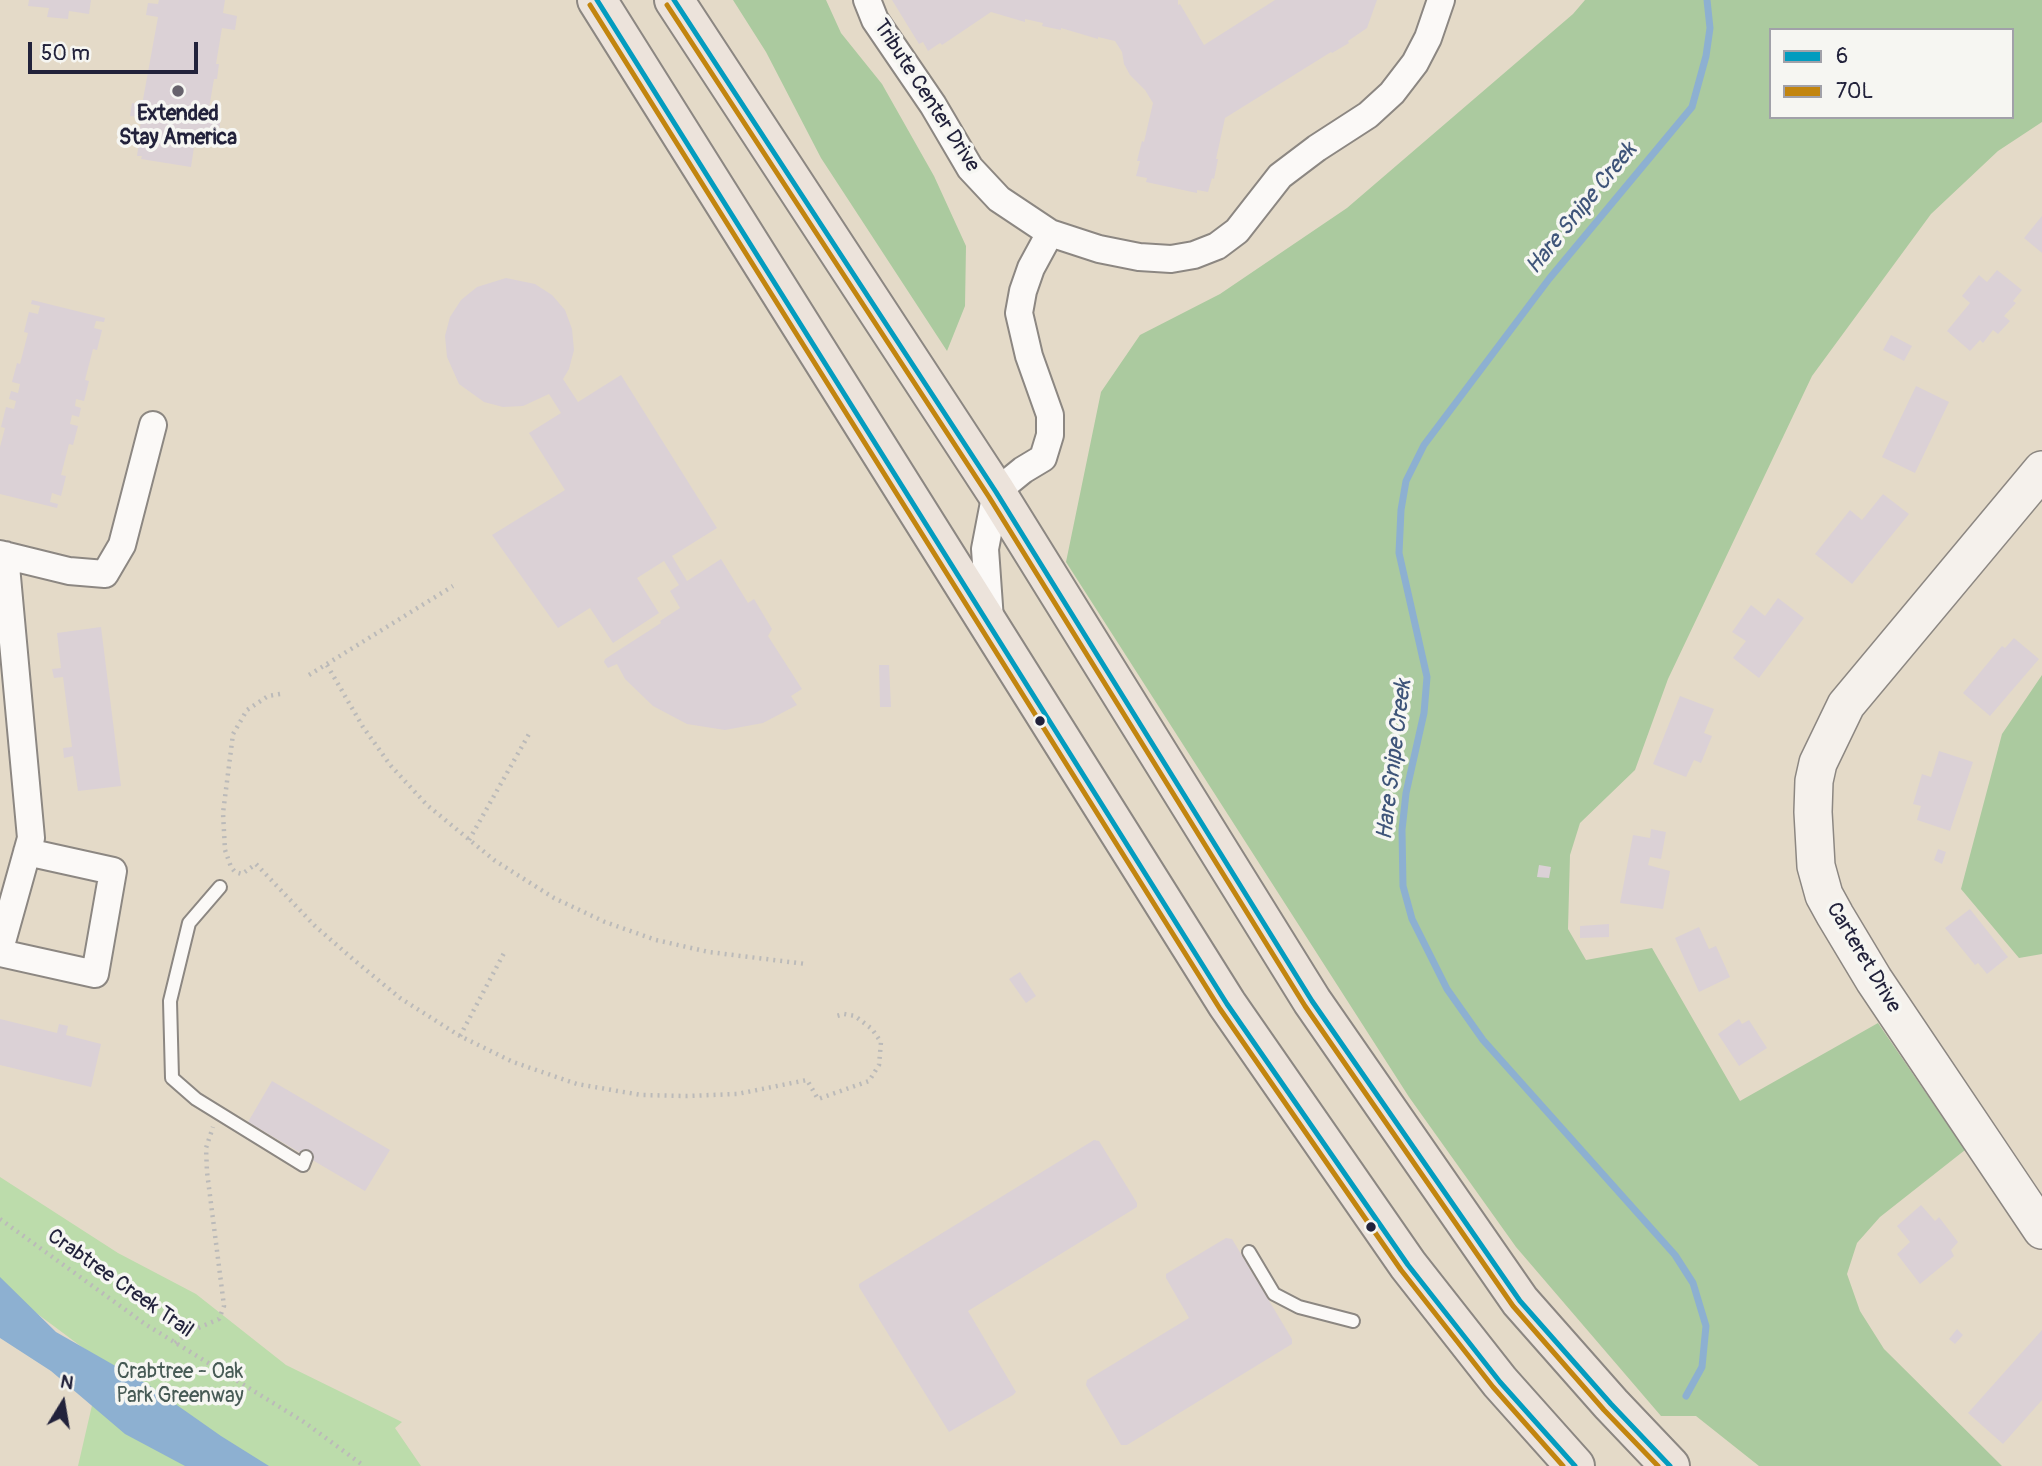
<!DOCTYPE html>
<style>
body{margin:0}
#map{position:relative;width:2042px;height:1466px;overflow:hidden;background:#e4dac8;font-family:Pangolin,sans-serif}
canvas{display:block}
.legend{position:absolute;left:1769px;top:28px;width:245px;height:91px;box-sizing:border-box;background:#f6f6f2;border:2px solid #a1a1a9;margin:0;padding:9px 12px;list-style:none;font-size:21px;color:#22223b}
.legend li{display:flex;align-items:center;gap:14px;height:35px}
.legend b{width:35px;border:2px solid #a1a1a9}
.north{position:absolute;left:28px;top:1368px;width:70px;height:70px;-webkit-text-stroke:5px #f6f6f2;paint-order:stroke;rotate:11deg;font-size:19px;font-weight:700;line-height:28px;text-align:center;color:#22223b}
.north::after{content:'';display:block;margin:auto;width:24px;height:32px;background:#22223b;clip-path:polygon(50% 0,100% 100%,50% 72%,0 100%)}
.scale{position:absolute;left:28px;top:42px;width:170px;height:32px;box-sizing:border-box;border:4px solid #22223b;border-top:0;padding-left:9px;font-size:21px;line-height:24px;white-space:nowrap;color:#22223b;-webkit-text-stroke:5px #f6f6f2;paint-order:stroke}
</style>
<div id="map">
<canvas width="2042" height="1466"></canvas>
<ul class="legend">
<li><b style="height:9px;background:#039cbf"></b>6</li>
<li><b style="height:9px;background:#c2850f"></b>70L</li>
</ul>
<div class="north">N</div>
<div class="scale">50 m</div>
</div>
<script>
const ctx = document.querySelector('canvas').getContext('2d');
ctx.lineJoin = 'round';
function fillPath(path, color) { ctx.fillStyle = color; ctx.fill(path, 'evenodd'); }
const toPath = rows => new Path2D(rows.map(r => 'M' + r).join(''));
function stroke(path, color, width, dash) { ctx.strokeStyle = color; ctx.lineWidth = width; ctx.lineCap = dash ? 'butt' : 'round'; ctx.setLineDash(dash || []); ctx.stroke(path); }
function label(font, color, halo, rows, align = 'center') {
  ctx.font = font + ' Pangolin,sans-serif'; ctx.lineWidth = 7; ctx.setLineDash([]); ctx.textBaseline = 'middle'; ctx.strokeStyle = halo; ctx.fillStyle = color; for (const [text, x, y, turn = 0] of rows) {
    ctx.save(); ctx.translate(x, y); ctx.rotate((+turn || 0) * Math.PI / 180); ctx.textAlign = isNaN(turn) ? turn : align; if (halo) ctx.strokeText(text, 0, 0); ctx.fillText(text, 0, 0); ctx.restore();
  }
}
const green = toPath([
 [0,1177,118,1253,196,1294,286,1365,402,1422,395,1428,421,1466,78,1466,102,1362,0,1286]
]);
const forest = toPath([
 [733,0,826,0,841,33,882,84,934,176,966,246,965,306,947,351,821,158,766,52],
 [1585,0,2042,0,2042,122,1998,151,1931,214,1812,376,1668,679,1635,770,1580,823,1570,855,1568,929,1586,960,1652,948,1740,1101,1878,1023,1965,1150,1880,1217,1857,1243,1847,1274,1860,1311,1884,1349,2002,1466,1759,1466,1696,1416,1661,1416,1516,1247,1409,1097,1066,562,1101,392,1140,335,1220,294,1347,208,1573,14],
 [1771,30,2012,30,2012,117,1771,117],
 [2042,675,2042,954,2019,958,1961,889,2002,734]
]);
const water = toPath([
 [0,1277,56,1332,147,1384,221,1436,269,1466,185,1466,125,1434,51,1371,0,1338]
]);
const stream = toPath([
 [1686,1396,1702,1367,1706,1326,1693,1283,1675,1255,1483,1040,1447,989,1412,919,1403,886,1402,830,1406,793,1424,713,1427,677,1399,553,1401,510,1406,481,1424,445,1549,279,1692,107,1706,56,1710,28,1707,0]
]);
const building = toPath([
 [29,0,91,0,89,14,69,11,68,19,47,17,49,8,28,6],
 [159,0,225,0,223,13,237,16,235,30,222,28,216,64,219,64,217,79,214,79,208,114,221,116,219,131,206,128,202,148,194,147,191,167,141,159,142,156,137,156,139,141,145,141,145,138,138,137,142,117,130,116,132,103,142,105,158,17,146,15,148,3,158,4],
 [892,0,1178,0,1178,5,1180,4,1204,45,1275,0,1377,0,1367,28,1348,41,1349,43,1332,53,1331,52,1225,118,1216,159,1218,159,1214,179,1212,178,1208,192,1197,190,1197,193,1146,182,1147,178,1136,176,1140,161,1137,161,1142,141,1144,142,1153,103,1145,90,1130,75,1124,64,1122,52,1115,41,1098,37,1098,39,1061,28,1061,30,1042,26,1043,23,1025,19,1025,22,991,12,942,45,940,43,928,51,923,42,919,44],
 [2042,216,2042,253,2024,238],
 [1997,270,2022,290,2013,301,2016,303,2004,316,2010,321,1998,334,1993,330,1983,343,1980,340,1970,351,1947,331,1970,303,1962,296,1979,275,1987,282],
 [506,278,535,284,552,295,565,310,572,329,574,350,569,369,563,379,578,402,621,375,717,528,672,556,687,581,721,559,748,603,754,599,772,629,768,636,802,689,791,696,797,705,763,723,725,730,687,724,653,706,625,679,617,664,608,668,604,662,605,659,661,623,660,621,680,608,670,591,679,585,664,561,637,578,659,613,613,643,590,608,558,628,492,535,565,490,529,433,561,413,549,394,523,406,503,407,484,402,459,384,447,357,445,336,450,317,461,300,477,287],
 [32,300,105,318,104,322,96,321,94,328,102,330,97,350,93,349,85,380,89,381,84,401,76,399,75,406,81,408,79,417,72,415,70,424,78,426,73,445,69,444,61,475,66,476,61,496,52,493,50,502,58,504,57,508,0,494,0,447,5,428,1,427,6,407,14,409,16,401,9,399,11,391,18,393,20,384,12,382,17,363,20,364,28,333,24,332,29,312,38,314,40,306,31,304],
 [1891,335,1912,346,1904,361,1883,350],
 [1916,386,1949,402,1915,473,1882,457],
 [1883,494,1909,514,1852,584,1815,554,1850,510,1862,520],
 [1778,598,1804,618,1759,678,1733,658,1746,641,1732,632,1751,605,1765,616],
 [101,627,121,786,78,791,73,756,64,758,63,748,72,747,63,677,54,678,52,669,61,668,57,633],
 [2014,638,2039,659,1990,716,1963,693,2002,646,2005,648],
 [879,665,889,665,891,707,880,707],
 [1680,696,1714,709,1704,733,1712,736,1701,763,1694,760,1686,777,1653,764],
 [1939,751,1973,762,1950,831,1917,820,1921,806,1913,804,1922,774,1931,777],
 [1651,829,1666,832,1661,859,1650,857,1648,865,1670,871,1663,909,1620,903,1633,835,1650,838],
 [1938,849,1946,852,1942,864,1934,860],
 [1539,865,1551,867,1549,878,1537,877],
 [1970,909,2008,957,1987,974,1978,963,1975,965,1945,928],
 [1609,924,1609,937,1580,938,1580,926],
 [1699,927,1709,949,1716,946,1730,977,1699,992,1675,938],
 [1020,972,1036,996,1026,1003,1009,979],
 [0,1019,57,1033,59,1024,68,1026,66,1035,101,1044,91,1087,0,1065],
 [1739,1019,1742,1024,1749,1020,1767,1048,1739,1066,1718,1034],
 [272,1081,390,1150,365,1191,248,1122],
 [1094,1140,1099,1141,1137,1203,1137,1207,968,1311,1016,1392,1013,1395,949,1432,859,1287,859,1284],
 [1921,1205,1935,1221,1939,1217,1958,1242,1951,1250,1954,1256,1920,1284,1897,1254,1910,1242,1897,1226],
 [1226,1238,1232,1239,1292,1339,1292,1344,1127,1445,1121,1445,1086,1385,1087,1380,1189,1318,1166,1278,1166,1274],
 [1957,1329,1963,1335,1955,1344,1949,1339],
 [2042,1330,2042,1400,2003,1444,1968,1413]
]);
const path = toPath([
 [327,665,363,727,391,766,427,805,494,860,554,898,605,922,656,940,709,952,806,964],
 [309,675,453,586],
 [280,694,268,696,247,710,233,734,223,813,225,850,231,867,235,872,242,874,256,864,315,926,354,960,400,998,460,1036,513,1062,577,1084,641,1095,686,1096,737,1094,807,1080,818,1099,869,1081,879,1065,881,1042,872,1029,855,1016,844,1014,833,1017],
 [469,840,529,734],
 [460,1036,504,953],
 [0,1219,145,1324,304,1422,364,1466],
 [175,1343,191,1331,219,1319,224,1306,207,1172,206,1148,213,1127]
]);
const lane = toPath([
 [220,887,189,923,170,1001,172,1078,196,1099,303,1165,306,1157],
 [1249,1252,1274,1294,1299,1307,1353,1321]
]);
const street = toPath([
 [867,0,875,20,933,105,970,168,999,199,1050,233,1099,249,1139,257,1171,259,1194,255,1217,246,1237,231,1280,176,1317,148,1368,115,1392,93,1415,63,1428,38,1441,0],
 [0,554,69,571,105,574,122,545,153,425],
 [990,620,985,549,996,492,1023,470,1043,458,1050,435,1050,415,1029,356,1019,313,1023,291,1031,268,1050,233],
 [0,949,31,838,5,555],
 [0,953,95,974,113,871,27,852]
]);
const secondary = toPath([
 [2042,470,1846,705,1818,763,1814,781,1813,812,1816,866,1824,895,1835,915,1874,980,2042,1230]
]);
const highway = toPath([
 [597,0,1227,1004,1408,1265,1500,1382,1575,1466],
 [674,0,996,492,1312,1001,1520,1301,1611,1404,1670,1466]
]);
const bus1 = toPath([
 [597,0,1227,1004,1408,1265,1500,1382,1575,1466],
 [674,0,996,492,1312,1001,1520,1301,1611,1404,1670,1466]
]);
const bus2 = toPath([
 [590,5,1220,1009,1401,1270,1493,1387,1563,1466],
 [667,5,989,497,1305,1006,1513,1306,1604,1410,1658,1466]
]);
const markers = [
 [178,91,7,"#66626c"],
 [1040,721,6,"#22223b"],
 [1371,1227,6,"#22223b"]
];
const streetNames = [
 ["Tribute Center Drive",926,96,57],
 ["Carteret Drive",1863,958,59],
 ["Crabtree Creek Trail",120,1284,35]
];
const poiNames = [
 ["Extended",178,115],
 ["Stay America",178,139]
];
const parkNames = [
 ["Crabtree - Oak",180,1373],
 ["Park Greenway",180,1397]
];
const waterNames = [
 ["Hare Snipe Creek",1582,209,-51],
 ["Hare Snipe Creek",1395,760,-83]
];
fillPath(green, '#bcdcab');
fillPath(forest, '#abca9f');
fillPath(water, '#8db0d1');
stroke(stream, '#8db0d1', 7);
fillPath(building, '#dbd1d6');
stroke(lane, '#8c8782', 16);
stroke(street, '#8c8782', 30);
stroke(secondary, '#8c8782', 40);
stroke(highway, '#8c8782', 42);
stroke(path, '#bbbab9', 4.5, [2, 5]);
stroke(lane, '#fbf9f7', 12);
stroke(street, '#fbf9f7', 26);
stroke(secondary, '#f5f1ec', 37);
stroke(highway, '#ece3db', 38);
stroke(bus1, '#039cbf', 5);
stroke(bus2, '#c2850f', 5);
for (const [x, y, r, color] of markers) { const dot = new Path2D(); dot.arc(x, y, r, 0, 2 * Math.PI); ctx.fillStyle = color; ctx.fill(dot); stroke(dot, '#f6f6f2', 2.5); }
label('21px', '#22223b', '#f6f6f2', streetNames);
label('bold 21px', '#22223b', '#f6f6f2', poiNames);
label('21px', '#475a55', '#f6f6f2', parkNames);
label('italic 23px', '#3e5479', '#f6f6f2', waterNames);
</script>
